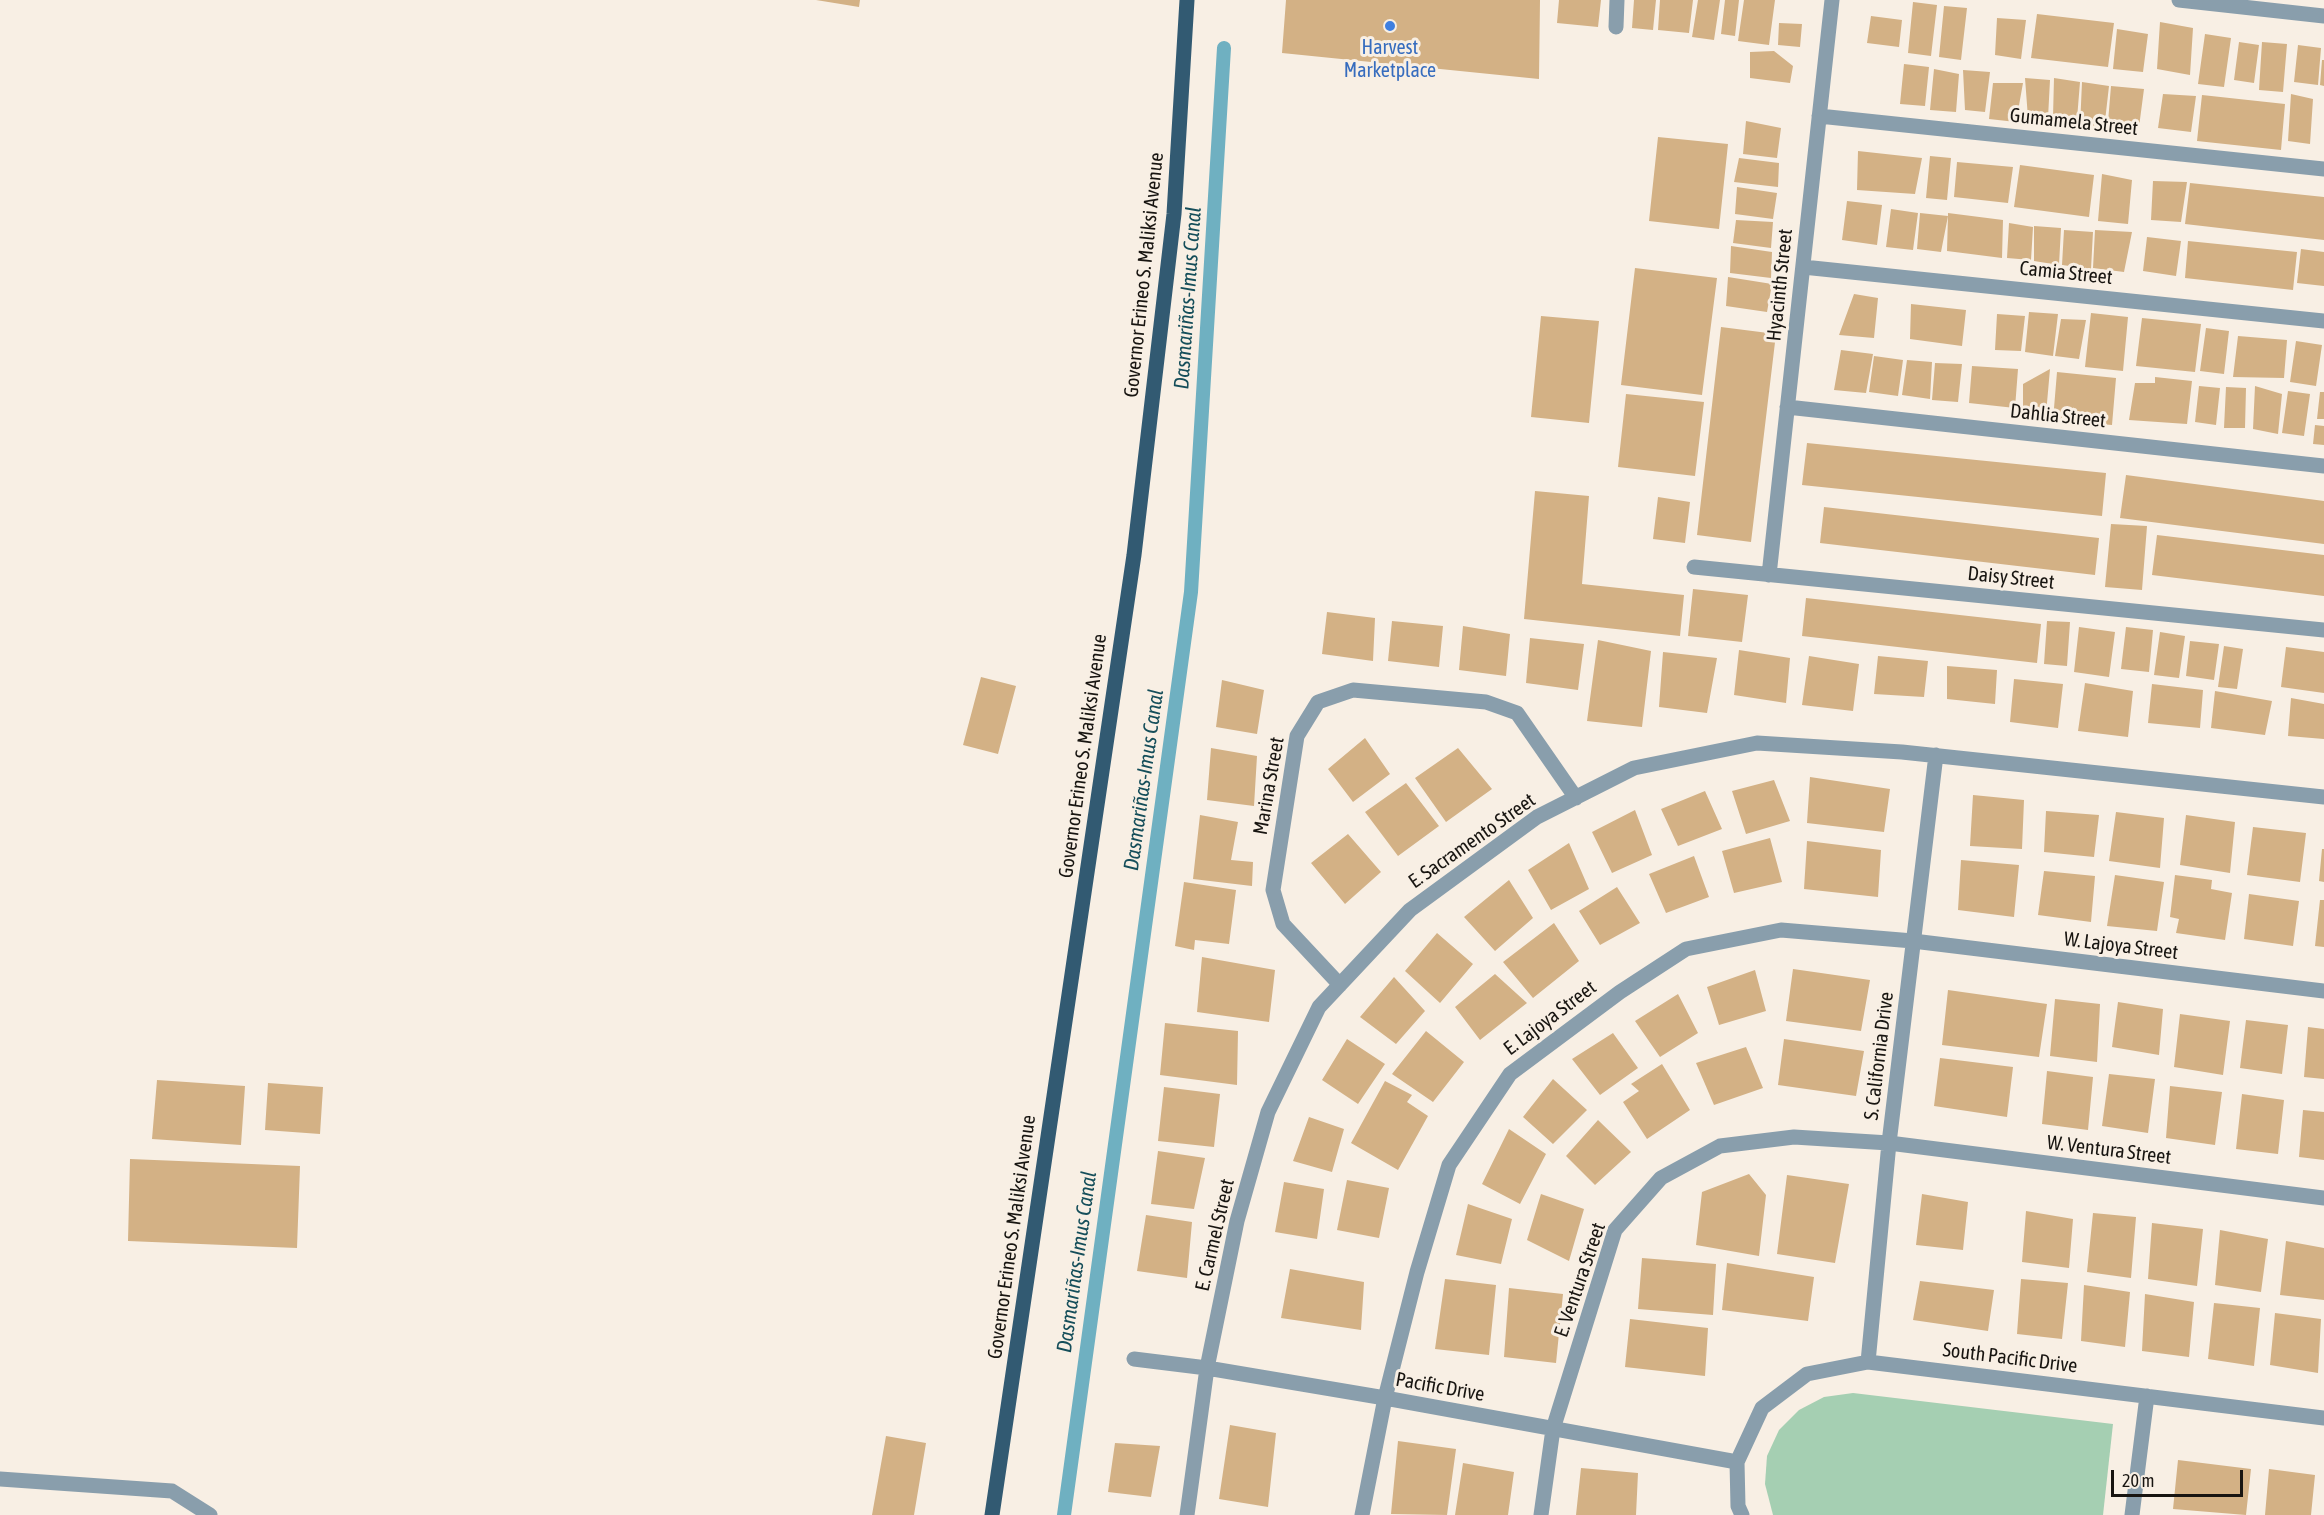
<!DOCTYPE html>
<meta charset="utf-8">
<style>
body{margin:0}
#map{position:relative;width:2324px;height:1515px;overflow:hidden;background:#f8efe4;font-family:"Asap Condensed",sans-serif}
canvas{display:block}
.scale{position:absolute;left:2111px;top:1470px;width:132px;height:27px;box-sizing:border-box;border:3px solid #181511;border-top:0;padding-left:8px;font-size:18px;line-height:21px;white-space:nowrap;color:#181511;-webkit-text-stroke:4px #f8efe4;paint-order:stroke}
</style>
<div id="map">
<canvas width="2324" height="1515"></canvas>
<div class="scale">20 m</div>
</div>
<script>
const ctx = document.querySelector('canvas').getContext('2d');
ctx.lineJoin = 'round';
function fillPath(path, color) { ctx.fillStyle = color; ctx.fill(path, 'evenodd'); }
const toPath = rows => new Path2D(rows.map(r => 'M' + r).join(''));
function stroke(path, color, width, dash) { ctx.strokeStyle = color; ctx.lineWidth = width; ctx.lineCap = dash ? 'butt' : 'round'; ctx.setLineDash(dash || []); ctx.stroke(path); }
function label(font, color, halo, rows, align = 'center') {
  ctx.font = font + ' "Asap Condensed",sans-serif'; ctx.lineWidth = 6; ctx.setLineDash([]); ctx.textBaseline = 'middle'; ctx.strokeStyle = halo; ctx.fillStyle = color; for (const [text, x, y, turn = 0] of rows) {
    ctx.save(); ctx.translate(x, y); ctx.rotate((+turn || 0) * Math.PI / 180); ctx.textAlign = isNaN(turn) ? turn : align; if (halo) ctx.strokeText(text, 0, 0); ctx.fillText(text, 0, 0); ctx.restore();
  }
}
const green = toPath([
 [1853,1393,2113,1424,2103,1515,1773,1515,1765,1484,1767,1456,1779,1430,1799,1410,1824,1397]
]);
const stream = toPath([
 [1064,1515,1191,592,1224,48]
]);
const building = toPath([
 [816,0,860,0,859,7],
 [1286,0,1540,0,1539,79,1282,53],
 [1559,0,1601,0,1598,27,1557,23],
 [1634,0,1656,0,1653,30,1632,28],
 [1660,0,1693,0,1689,33,1658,30],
 [1698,0,1720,0,1714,40,1692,37],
 [1725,0,1739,0,1735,36,1721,34],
 [1744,0,1775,0,1769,45,1738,41],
 [1913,2,1937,5,1931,56,1908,53],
 [1944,6,1967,8,1961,60,1939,57],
 [2037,14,2114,23,2108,67,2031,58],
 [1871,16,1902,20,1899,47,1867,43],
 [1997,18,2026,20,2021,59,1995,55],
 [2160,22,2193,28,2190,75,2157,69],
 [1779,23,1802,24,1800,47,1778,45],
 [2117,29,2148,34,2143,72,2113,69],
 [2205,34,2231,38,2224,87,2198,84],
 [2239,42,2259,45,2254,83,2234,80],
 [2262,42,2287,44,2283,92,2259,90],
 [2298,45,2321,48,2318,85,2294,82],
 [1774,51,1793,66,1790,83,1750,78,1750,52],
 [2322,60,2324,60,2324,86,2320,85],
 [1904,64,1929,67,1925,106,1900,104],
 [1934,69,1959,74,1956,112,1930,110],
 [1963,70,1990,72,1985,112,1965,110],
 [2025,78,2050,80,2048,118,2028,118],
 [2054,78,2080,82,2077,119,2053,117],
 [2082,82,2109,86,2104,130,2080,127],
 [1993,83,2023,83,2016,122,1989,119],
 [2111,86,2144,89,2139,127,2108,122],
 [2163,94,2196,96,2191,132,2158,128],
 [2291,94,2313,99,2310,144,2288,141],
 [2202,95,2285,104,2281,150,2197,141],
 [1746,121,1781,128,1777,158,1743,154],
 [1658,137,1728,144,1719,229,1649,221],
 [1858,151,1922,158,1915,194,1857,190],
 [1930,156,1951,158,1947,200,1926,198],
 [1739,158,1779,163,1778,187,1734,182],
 [1957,162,2013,167,2008,203,1954,197],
 [2020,165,2094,175,2089,217,2014,207],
 [2102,174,2132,180,2128,224,2098,221],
 [2153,181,2187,182,2181,222,2151,220],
 [2190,183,2324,197,2324,240,2185,224],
 [1737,187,1777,193,1773,219,1735,214],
 [1847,201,1882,205,1877,245,1842,240],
 [1891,209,1918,213,1913,250,1886,247],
 [1920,213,1948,216,1948,213,2003,220,2002,258,1947,251,1948,216,1941,252,1917,249],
 [1736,220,1773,222,1771,248,1733,243],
 [2009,223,2033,227,2031,260,2007,258],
 [2034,226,2061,228,2059,265,2034,261],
 [2064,230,2093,232,2091,269,2062,265],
 [2095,230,2132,232,2124,272,2093,268],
 [2147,237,2181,241,2176,276,2143,271],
 [2188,241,2297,252,2293,290,2185,278],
 [1731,246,1772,252,1771,278,1730,273],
 [2301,249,2324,252,2324,286,2297,283],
 [1635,268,1717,278,1702,395,1621,385],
 [1728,277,1772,284,1767,312,1726,306],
 [1854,294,1878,298,1874,338,1839,335],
 [1911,304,1966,310,1962,346,1910,339],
 [2029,312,2058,314,2053,356,2025,352],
 [2091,313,2128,317,2123,371,2085,367],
 [1997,314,2025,316,2021,351,1995,350],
 [1541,316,1599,321,1589,423,1531,417],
 [2142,318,2201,324,2195,372,2136,366],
 [2061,319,2086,320,2079,359,2055,356],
 [1721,327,1776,334,1751,542,1697,535],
 [2206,328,2229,331,2224,374,2200,371],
 [2238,336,2287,340,2284,378,2233,377],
 [2296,341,2322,345,2316,386,2290,382],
 [1841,350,1873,354,1866,393,1834,390],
 [1874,356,1903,360,1898,396,1869,392],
 [1907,360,1932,362,1930,399,1902,395],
 [1935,363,1962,364,1958,402,1932,400],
 [1972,366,2018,369,2015,408,1969,403],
 [2050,369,2046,414,2023,410,2023,384],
 [2057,372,2116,378,2112,425,2053,420],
 [2155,377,2192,381,2187,424,2129,420,2135,383,2155,383],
 [2199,386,2220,388,2216,425,2195,422],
 [2255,386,2282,394,2278,434,2253,429],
 [2226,387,2246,388,2245,428,2224,428],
 [2288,391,2310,394,2304,436,2282,433],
 [2320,392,2324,392,2324,419,2317,419],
 [1626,394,1704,402,1695,476,1618,467],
 [2315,425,2324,426,2324,445,2313,444],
 [1807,443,2106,473,2102,516,1802,485],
 [2126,475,2324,501,2324,544,2120,518],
 [1535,491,1589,496,1582,584,1684,595,1680,636,1524,619],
 [1658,497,1690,502,1685,543,1653,539],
 [1824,507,2099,538,2095,575,1820,543],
 [2111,524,2147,526,2142,590,2105,587],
 [2157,535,2324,555,2324,596,2152,575],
 [1693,589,1748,595,1742,642,1688,636],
 [1806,598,2041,624,2037,663,1802,636],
 [1327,612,1375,618,1373,661,1322,654],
 [1392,621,1443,626,1439,667,1388,661],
 [2047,621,2070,622,2067,666,2044,664],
 [1463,626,1510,634,1506,676,1459,670],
 [2079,627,2115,632,2109,677,2074,672],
 [2126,627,2153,630,2149,672,2121,669],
 [2160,632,2185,636,2179,678,2154,675],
 [1530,638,1584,644,1578,690,1526,683],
 [1598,640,1651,651,1642,727,1587,721],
 [2190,641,2219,644,2214,680,2186,676],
 [2224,646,2243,649,2237,689,2218,687],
 [2286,647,2324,652,2324,693,2281,687],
 [1739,650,1790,658,1786,703,1734,695],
 [1663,652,1717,658,1707,713,1659,707],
 [1809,656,1859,664,1853,711,1802,705],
 [1878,656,1928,661,1924,697,1874,694],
 [1947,666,1997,670,1995,704,1947,699],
 [981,677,1016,686,998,754,963,745],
 [2014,679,2063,684,2058,728,2010,722],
 [1222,680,1264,690,1257,734,1216,727],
 [2085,683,2133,691,2128,737,2078,731],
 [2152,684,2203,690,2200,728,2148,723],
 [2215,691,2272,701,2265,735,2211,728],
 [2291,698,2324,704,2324,739,2288,736],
 [1365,738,1390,774,1353,802,1328,769],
 [1211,748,1257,756,1254,806,1207,800],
 [1458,748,1492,789,1446,822,1415,778],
 [1810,777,1890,789,1884,832,1807,823],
 [1774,780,1790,821,1746,834,1732,791],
 [1406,783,1439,826,1398,856,1365,812],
 [1705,791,1722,829,1678,846,1661,809],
 [1973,795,2024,800,2022,849,1970,846],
 [1635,810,1652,855,1612,873,1592,832],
 [2046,811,2099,815,2094,857,2044,852],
 [2116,812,2164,818,2160,868,2109,861],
 [1200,815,1238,822,1231,860,1253,862,1252,886,1193,879],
 [2186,815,2235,822,2230,873,2180,865],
 [2253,827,2306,833,2300,882,2247,875],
 [1348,834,1381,872,1345,904,1311,863],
 [1770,838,1782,882,1734,893,1722,851],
 [1807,841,1881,850,1878,897,1804,889],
 [1569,843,1589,889,1551,910,1528,870],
 [2322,849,2324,849,2324,882,2319,881],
 [1694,856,1709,897,1666,913,1649,874],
 [1961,860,2019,865,2014,917,1958,910],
 [2044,871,2095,876,2091,922,2038,915],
 [2115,875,2164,882,2157,931,2107,926],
 [2175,875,2212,880,2211,889,2232,893,2225,940,2176,933,2179,919,2170,917],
 [1509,880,1533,918,1495,951,1464,917],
 [1184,882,1236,890,1229,944,1195,940,1194,950,1175,946],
 [1617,887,1640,923,1600,945,1579,911],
 [2249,894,2299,901,2293,946,2244,939],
 [2320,900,2324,900,2324,947,2315,946],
 [1554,923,1579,961,1533,998,1503,962],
 [1437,933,1473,964,1440,1003,1405,971],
 [1202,957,1275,970,1269,1022,1197,1012],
 [1793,969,1870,980,1861,1031,1786,1021],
 [1755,970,1766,1011,1719,1025,1707,987],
 [1495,974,1527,1003,1480,1040,1455,1007],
 [1394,977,1425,1011,1396,1044,1360,1017],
 [1948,990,2047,1004,2039,1057,1942,1045],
 [1678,994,1698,1033,1660,1057,1635,1021],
 [2055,999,2100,1004,2097,1062,2050,1056],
 [2118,1002,2163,1009,2159,1055,2112,1047],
 [2180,1014,2230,1021,2223,1075,2174,1067],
 [2246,1020,2288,1025,2282,1074,2240,1068],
 [1165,1023,1238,1031,1237,1085,1160,1075],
 [2308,1027,2324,1029,2324,1079,2304,1077],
 [1426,1031,1464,1062,1433,1102,1392,1074],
 [1613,1033,1638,1068,1600,1095,1572,1059],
 [1347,1039,1385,1064,1358,1104,1322,1080],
 [1784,1039,1864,1051,1856,1096,1778,1085],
 [1746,1047,1763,1088,1714,1105,1696,1063],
 [1940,1058,2013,1067,2007,1117,1934,1106],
 [1662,1064,1690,1110,1647,1139,1623,1102,1639,1091,1631,1084],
 [2047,1071,2093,1077,2088,1130,2042,1124],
 [2109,1074,2155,1079,2148,1133,2102,1126],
 [1553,1079,1587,1110,1553,1144,1523,1117],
 [157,1080,245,1086,241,1145,152,1139],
 [1385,1081,1412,1095,1407,1102,1428,1116,1398,1170,1351,1143],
 [268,1083,323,1087,320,1134,265,1130],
 [2170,1086,2222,1092,2215,1145,2166,1138],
 [1164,1087,1220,1094,1214,1147,1158,1141],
 [2242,1094,2284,1100,2278,1154,2236,1149],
 [2303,1110,2324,1112,2324,1160,2299,1157],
 [1309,1117,1344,1129,1332,1172,1293,1161],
 [1598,1120,1631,1152,1595,1185,1566,1156],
 [1509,1129,1546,1154,1520,1204,1482,1184],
 [1158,1151,1205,1158,1194,1209,1151,1204],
 [130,1159,300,1166,297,1248,128,1241],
 [1749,1174,1766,1195,1759,1256,1696,1245,1702,1192],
 [1787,1175,1849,1184,1835,1263,1777,1254],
 [1347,1180,1389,1188,1379,1238,1337,1230],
 [1284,1182,1324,1189,1317,1239,1275,1232],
 [1541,1194,1584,1209,1569,1261,1527,1240],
 [1922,1194,1968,1202,1963,1250,1916,1245],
 [1468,1204,1512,1219,1501,1264,1456,1255],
 [2026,1211,2073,1219,2069,1268,2022,1262],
 [2093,1213,2136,1217,2131,1278,2087,1272],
 [1146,1215,1192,1222,1187,1278,1137,1271],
 [2152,1223,2203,1229,2197,1286,2148,1279],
 [2220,1230,2268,1239,2261,1292,2215,1285],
 [2286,1241,2324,1248,2324,1300,2280,1295],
 [1642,1258,1716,1264,1713,1315,1638,1309],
 [1727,1263,1814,1277,1808,1321,1722,1310],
 [1290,1269,1364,1282,1361,1330,1281,1318],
 [1445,1279,1496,1285,1489,1355,1435,1349],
 [2021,1279,2068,1283,2062,1339,2017,1334],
 [1920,1281,1994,1290,1988,1331,1913,1320],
 [2084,1285,2130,1292,2125,1347,2081,1341],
 [1509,1288,1563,1294,1556,1363,1504,1357],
 [2145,1294,2194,1302,2189,1357,2142,1351],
 [2214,1303,2260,1308,2254,1366,2208,1359],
 [2275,1313,2321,1319,2318,1373,2270,1365],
 [1630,1319,1708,1328,1705,1376,1625,1367],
 [1230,1425,1276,1433,1268,1507,1219,1499],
 [886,1436,926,1443,914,1515,872,1515],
 [1398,1441,1456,1449,1447,1515,1391,1514],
 [1115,1443,1160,1446,1151,1497,1108,1492],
 [2178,1460,2251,1469,2246,1515,2173,1509],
 [1463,1463,1514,1472,1508,1515,1455,1515],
 [1581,1468,1638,1473,1636,1515,1576,1515],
 [2269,1469,2315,1475,2311,1515,2265,1515]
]);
const minor = toPath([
 [2179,0,2324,16],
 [1616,27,1617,0],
 [1819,116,2324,169],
 [1803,267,2324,321],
 [1787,407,2324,466],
 [1694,567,2324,630],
 [1769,575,1832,0],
 [1340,985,1283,924,1273,890,1297,736,1318,702,1353,690,1486,702,1517,713,1576,798],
 [1134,1359,1207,1368,1385,1398,1737,1462],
 [1868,1362,1889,1143,1936,755],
 [0,1479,172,1491,210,1515],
 [1187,1515,1207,1368,1237,1221,1268,1112,1319,1007,1410,910,1537,817,1634,768,1757,743,1902,752,2324,797],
 [1362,1515,1385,1398,1417,1272,1449,1165,1510,1074,1620,992,1686,949,1781,930,1913,941,2324,991],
 [1541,1515,1553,1429,1615,1230,1661,1178,1720,1146,1794,1137,1889,1143,2324,1198],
 [1742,1515,1738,1506,1737,1462,1762,1408,1807,1374,1868,1362,2324,1418],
 [2132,1515,2147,1396]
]);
const major = toPath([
 [992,1515,1134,555,1174,214,1187,0]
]);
const markers = [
 [1390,26,6,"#3f7fe0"]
];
const shopNames = [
 ["Harvest",1390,48],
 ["Marketplace",1390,71]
];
const streetNames = [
 ["Gumamela Street",2074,122,6],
 ["Camia Street",2066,273,6],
 ["Governor Erineo S. Maliksi Avenue",1144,275,-84],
 ["Hyacinth Street",1780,285,-84],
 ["Dahlia Street",2058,416,6],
 ["Daisy Street",2011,578,6],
 ["Governor Erineo S. Maliksi Avenue",1083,756,-82],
 ["Marina Street",1269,786,-80],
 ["E. Sacramento Street",1472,841,-35],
 ["W. Lajoya Street",2121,946,7],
 ["E. Lajoya Street",1550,1018,-37],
 ["S. California Drive",1879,1056,-83],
 ["W. Ventura Street",2109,1150,7],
 ["E. Carmel Street",1215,1235,-77],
 ["Governor Erineo S. Maliksi Avenue",1012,1237,-82],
 ["E. Ventura Street",1580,1280,-71],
 ["South Pacific Drive",2010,1358,7],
 ["Pacific Drive",1440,1387,10]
];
const waterNames = [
 ["Dasmariñas-Imus Canal",1188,298,-86],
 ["Dasmariñas-Imus Canal",1144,780,-82],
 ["Dasmariñas-Imus Canal",1077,1262,-82]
];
fillPath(green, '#a5cfb2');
stroke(stream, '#6fb0c1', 14);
fillPath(building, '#d3b185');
stroke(minor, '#899eac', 15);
stroke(major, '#325a72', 15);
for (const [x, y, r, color] of markers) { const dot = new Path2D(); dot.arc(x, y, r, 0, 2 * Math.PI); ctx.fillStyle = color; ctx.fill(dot); stroke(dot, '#f8efe4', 2); }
label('20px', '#366cbe', '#f8efe4', shopNames);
label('20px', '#181511', '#f8efe4', streetNames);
label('italic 21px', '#154e5a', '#f8efe4', waterNames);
</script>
